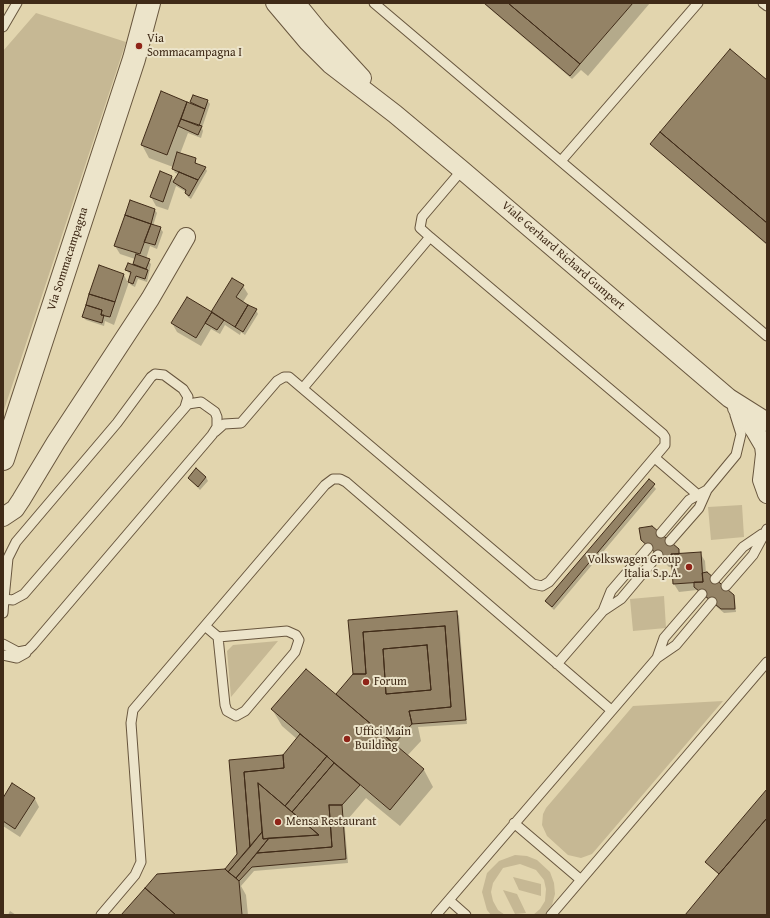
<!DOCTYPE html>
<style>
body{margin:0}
#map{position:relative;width:770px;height:918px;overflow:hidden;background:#e2d5ae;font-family:"Gentium Book Plus",serif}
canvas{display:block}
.frame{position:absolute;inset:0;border:4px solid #402b18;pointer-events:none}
</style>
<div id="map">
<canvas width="770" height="918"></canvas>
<div class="frame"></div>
</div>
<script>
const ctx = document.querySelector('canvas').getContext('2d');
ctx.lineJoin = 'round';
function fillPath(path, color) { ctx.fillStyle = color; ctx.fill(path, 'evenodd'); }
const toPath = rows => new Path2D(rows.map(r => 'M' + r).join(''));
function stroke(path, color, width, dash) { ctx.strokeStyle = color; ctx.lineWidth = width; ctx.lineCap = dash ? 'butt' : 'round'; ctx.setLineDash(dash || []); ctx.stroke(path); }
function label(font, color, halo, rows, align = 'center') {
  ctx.font = font + ' "Gentium Book Plus",serif'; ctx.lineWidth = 4; ctx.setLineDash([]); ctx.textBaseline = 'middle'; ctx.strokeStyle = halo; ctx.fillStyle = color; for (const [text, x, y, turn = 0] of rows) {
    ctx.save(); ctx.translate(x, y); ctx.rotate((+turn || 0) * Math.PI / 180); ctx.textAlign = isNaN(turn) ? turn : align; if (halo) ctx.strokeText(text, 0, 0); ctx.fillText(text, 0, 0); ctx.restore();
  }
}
const green = toPath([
 [36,13,126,42,3,413,3,51],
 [742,505,744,537,711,540,708,507],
 [664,596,666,628,633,631,630,599],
 [278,641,231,697,227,651,233,645],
 [723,701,592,854,581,858,568,855,547,836,542,825,543,814,546,808,633,706],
 [515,855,527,856,537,860,550,872,554,883,555,894,552,905,546,915,533,915,540,909,545,901,546,889,544,880,536,870,520,864,503,868,493,883,491,892,493,901,498,910,505,915,491,915,487,910,482,892,487,873,499,861],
 [513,877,541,884,541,896,519,890],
 [503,890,517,894,526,913,515,914]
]);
const shadow = toPath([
 [483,3,650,3,588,76,581,70,572,79],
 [767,82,767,245,654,148,652,144],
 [161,92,191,104,193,96,207,100,210,104,202,128,203,131,201,138,188,133,180,154,195,159,197,165,205,167,207,171,191,199,188,197,186,192,176,186,168,210,156,206,151,197,160,172,172,177,175,182,179,174,175,173,173,167,149,158,142,145],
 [154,209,157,213,153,226,160,228,163,232,157,249,150,246,146,259,151,264,147,282,138,279,135,287,131,285,129,282,114,325,105,321,104,326,86,320,83,317,124,275,128,283,131,275,126,270,133,265,135,259,120,254,115,246],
 [243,286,248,294,243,302,256,310,258,314,245,335,241,332,240,335,225,325,220,334,211,329,201,346,177,332,172,323,211,313],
 [206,477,208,481,200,490,189,478],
 [649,481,656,489,554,610,546,602],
 [642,540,678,550,681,554,700,553,705,561,706,573,733,596,735,600,736,612,724,613,697,590,679,592,674,584,673,566,669,567],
 [456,612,459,616,467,724,418,727,421,741,407,756,424,770,433,787,400,826,366,798,349,818,344,818,348,863,254,871,241,886,246,895,248,915,123,915,225,870,238,854,230,761,283,756,297,739,282,726,272,709,336,695,354,674],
 [13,785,35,799,39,807,20,837,3,826,3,800],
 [10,911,16,915,8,915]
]);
const building = toPath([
 [484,3,508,3,580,64,570,76,484,3],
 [508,3,633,3,580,64,508,3],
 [730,49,767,80,767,223,660,132,730,49],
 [161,91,187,102,167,155,141,145,161,91],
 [193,95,208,100,205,109,190,102,193,95],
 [187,102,205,109,199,126,181,119,187,102],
 [181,119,202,126,198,135,178,126,181,119],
 [660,132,767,223,767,244,650,144,660,132],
 [177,152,196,158,195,163,206,167,198,180,172,169,177,152],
 [160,171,172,176,163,202,150,197,160,171],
 [179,172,198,180,189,196,185,193,186,190,173,182,179,172],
 [130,200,155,209,151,224,125,215,130,200],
 [125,215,151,224,140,254,114,246,125,215],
 [151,224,161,227,155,245,144,242,151,224],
 [136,254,150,259,146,269,133,264,136,254],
 [128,263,148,270,145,279,136,276,133,284,128,282,131,272,125,270,128,263],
 [99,265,124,274,115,302,89,294,99,265],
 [232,278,244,285,236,297,248,305,235,327,211,312,232,278],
 [89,294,115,302,110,317,101,315,102,310,86,305,89,294],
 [187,297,212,312,196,338,171,323,187,297],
 [86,305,102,310,101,315,104,315,102,323,82,317,86,305],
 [248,305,257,309,243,332,235,327,248,305],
 [212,312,224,320,217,330,205,323,212,312],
 [196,468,206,477,198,487,188,478,196,468],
 [649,479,655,484,552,607,545,601,649,479],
 [652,526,679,549,679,554,671,554,672,562,667,563,641,540,639,528,652,526],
 [701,552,703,582,673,584,671,554,701,552],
 [707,572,734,595,735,609,721,609,694,587,694,582,703,582,702,573,707,572],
 [457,611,466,720,412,724,409,711,451,707,445,626,363,632,366,674,353,674,348,620,457,611],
 [445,626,451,707,409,711,412,724,394,744,336,694,353,674,366,674,363,632,445,626],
 [427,645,431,690,386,694,383,649,427,645],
 [427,645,431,690,386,694,383,649,427,645],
 [306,669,424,769,390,810,271,709,306,669],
 [300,734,327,756,285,806,258,783,262,832,250,847,244,772,284,768,283,755,300,734],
 [283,755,284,768,244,772,250,847,228,872,225,869,237,854,229,760,283,755],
 [327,756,334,763,292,812,285,806,327,756],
 [334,763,360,785,342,805,329,805,332,847,257,853,269,838,319,835,292,812,334,763],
 [12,783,35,798,15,829,3,821,3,798,12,783],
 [258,783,285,806,319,835,263,839,258,783],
 [767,789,767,818,719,874,705,862,767,789],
 [329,805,342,805,346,859,252,867,239,881,236,878,257,853,332,847,329,805],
 [767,818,767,915,685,915,719,874,767,818],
 [262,832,263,839,269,838,236,878,228,872,262,832],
 [225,869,239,881,242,915,176,915,145,888,157,874,225,869],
 [145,888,176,915,121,915,145,888]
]);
const service = toPath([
 [374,3,767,336],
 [763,3,767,6],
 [3,27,17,3],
 [561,161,698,3],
 [430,237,420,228,422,217,462,170],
 [215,432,224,424,241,423,277,381,284,377,289,377,533,584,542,586,549,582,665,445,665,437,663,434,430,237,303,388],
 [655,458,698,495],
 [661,533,689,500,707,490],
 [670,541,699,508,707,490,736,455,741,434,735,415],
 [715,579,743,547,762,534],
 [726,586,753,555,767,529],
 [603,611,621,599,658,555],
 [3,613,4,599],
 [205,626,218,637,287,631,296,635,299,640,295,652,245,711,236,716,227,711,225,705,218,637],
 [3,644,18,652,28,650,33,645,212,435,217,427,217,417,215,412,201,402,188,404,24,594,13,600,4,599,8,558,16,542,117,423,151,377,155,374,164,375,183,389,188,397,185,407],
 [3,655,17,658,26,653],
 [657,658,676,645,712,602],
 [557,664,603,611,611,591,648,548],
 [514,823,581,880],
 [449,900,466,915],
 [101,915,135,875,141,862,131,723,133,710,325,485,333,479,340,479,346,482,611,710],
 [436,915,657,658,664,638,702,594],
 [551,915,767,662]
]);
const minor = toPath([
 [275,3,308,42,330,64,395,114,462,170,729,398,767,422],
 [296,3,318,30,362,78],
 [737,408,754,429,764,446,765,454,763,472],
 [767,464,763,472,762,480,767,494],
 [3,517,15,509,21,500,56,442,150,299,186,237]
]);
const tertiary = toPath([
 [3,459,134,59,149,3]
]);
const markers = [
 [139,46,4,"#8f2418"],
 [689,567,4,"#8f2418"],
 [366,682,4,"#8f2418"],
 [347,739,4,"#8f2418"],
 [278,822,4,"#8f2418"]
];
const poiNames = [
 ["Via",147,39],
 ["Sommacampagna I",147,53],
 ["Volkswagen Group",681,560,"right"],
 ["Italia S.p.A.",681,574,"right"],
 ["Forum",374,682],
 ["Uffici Main",355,732],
 ["Building",355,746],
 ["Mensa Restaurant",286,822]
];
const streetNames = [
 ["Viale Gerhard Richard Gumpert",563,256,41],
 ["Via Sommacampagna",68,259,-72]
];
fillPath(green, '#c6b894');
fillPath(shadow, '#0003');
fillPath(building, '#948366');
stroke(building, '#402b18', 1);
stroke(service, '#68563e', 11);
stroke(minor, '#68563e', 20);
stroke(tertiary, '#68563e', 24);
stroke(service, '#ece4ca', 9);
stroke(minor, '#ece4ca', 18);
stroke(tertiary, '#ece4ca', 22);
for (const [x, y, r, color] of markers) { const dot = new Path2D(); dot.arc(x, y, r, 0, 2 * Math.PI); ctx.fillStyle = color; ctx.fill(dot); stroke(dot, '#ece4ca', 1.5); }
label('12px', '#402b18', '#ece4ca', poiNames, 'left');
label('12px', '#402b18', '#ece4ca', streetNames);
</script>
